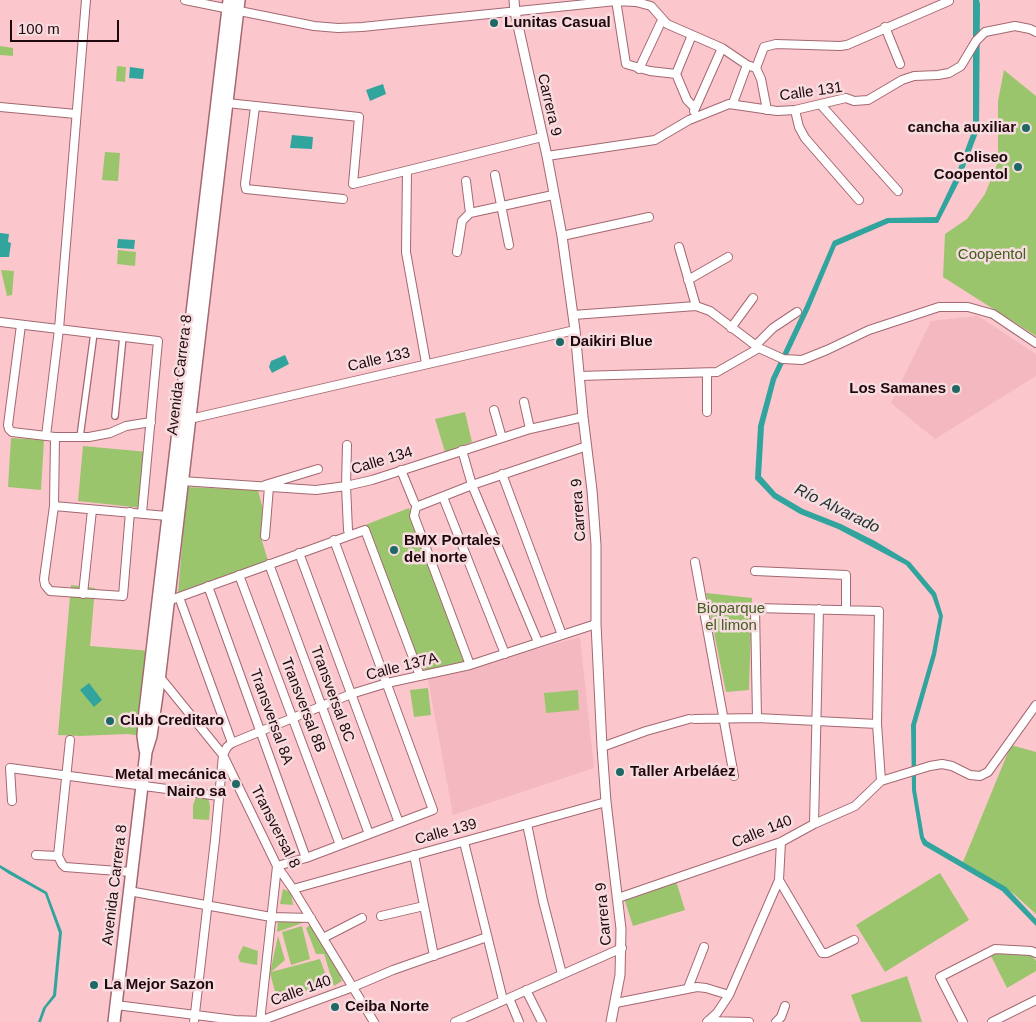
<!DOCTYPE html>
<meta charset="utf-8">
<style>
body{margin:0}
#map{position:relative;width:1036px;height:1022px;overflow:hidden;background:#fcc6cd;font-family:Helvetica,sans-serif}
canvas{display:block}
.scale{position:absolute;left:10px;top:20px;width:109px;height:22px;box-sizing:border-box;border:2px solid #20090e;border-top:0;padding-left:6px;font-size:15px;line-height:18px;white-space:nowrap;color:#20090e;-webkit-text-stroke:4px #f7dcdf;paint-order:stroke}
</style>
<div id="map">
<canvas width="1036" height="1022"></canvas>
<div class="scale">100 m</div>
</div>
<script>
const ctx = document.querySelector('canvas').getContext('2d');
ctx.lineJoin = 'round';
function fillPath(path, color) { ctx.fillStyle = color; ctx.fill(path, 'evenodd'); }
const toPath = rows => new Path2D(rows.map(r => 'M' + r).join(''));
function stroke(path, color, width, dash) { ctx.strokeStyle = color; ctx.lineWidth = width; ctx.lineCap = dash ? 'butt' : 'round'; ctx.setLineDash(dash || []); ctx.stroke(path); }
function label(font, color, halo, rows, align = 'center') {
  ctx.font = font + ' Helvetica,sans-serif'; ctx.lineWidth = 5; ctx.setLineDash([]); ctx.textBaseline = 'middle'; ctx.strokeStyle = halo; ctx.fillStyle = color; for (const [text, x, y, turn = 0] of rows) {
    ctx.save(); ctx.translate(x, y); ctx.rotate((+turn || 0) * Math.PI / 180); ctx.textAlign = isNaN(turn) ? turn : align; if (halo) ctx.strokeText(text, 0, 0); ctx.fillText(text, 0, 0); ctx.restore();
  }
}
const built = toPath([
 [978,316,1036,354,1036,376,935,439,891,403,931,321],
 [580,637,594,768,453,815,428,679]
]);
const green = toPath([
 [0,46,13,48,13,56,0,55],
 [117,66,126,67,125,82,116,81],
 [1004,70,1036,96,1036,336,943,277,945,234,967,219,985,194,998,162,998,101],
 [105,152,120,153,118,181,102,180],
 [118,250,136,252,135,266,117,264],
 [1,270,14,271,12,295,7,296],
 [465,412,472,442,445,452,435,419],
 [11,438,44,440,41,490,8,487],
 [83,446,148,452,142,508,78,501],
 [187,487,258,490,266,522,260,534,268,561,178,593],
 [409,508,468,665,434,671,419,669,365,525],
 [71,585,95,588,90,646,151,651,142,736,128,734,79,736,58,735],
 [706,593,752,598,749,690,726,692],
 [428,688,431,715,414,717,410,690],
 [578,690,579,710,546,713,544,693],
 [1011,745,1036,752,1036,914,1014,894,963,862],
 [197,794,205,795,209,801,210,807,209,820,193,819,193,805],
 [940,873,969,920,885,972,856,925],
 [676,881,685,910,633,926,624,898],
 [283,889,291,892,293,905,280,904],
 [278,920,308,921,277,932],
 [310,925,328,951,339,972,342,981,334,986,324,954,316,954,306,928],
 [302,926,310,959,291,965,282,932],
 [278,936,285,960,271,972,320,959,329,984,277,999,270,973],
 [243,946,258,951,257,965,240,962,238,957],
 [1002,951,1031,954,1036,961,1036,971,1007,988,991,956],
 [907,976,922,1022,861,1022,851,995]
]);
const water = toPath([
 [973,0,979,0,980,4,979,130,960,180,938,223,889,223,836,246,810,308,776,380,764,426,761,476,776,493,803,509,841,524,875,541,910,562,936,593,943,616,936,655,916,725,916,790,924,837,927,841,1006,887,1036,919,1036,926,1002,891,923,845,920,838,912,790,911,725,932,653,939,616,932,596,906,565,838,529,800,514,773,498,755,479,758,426,771,378,805,306,833,241,887,218,936,217,955,177,973,129],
 [130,67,144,69,143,79,129,78],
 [383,84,386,94,370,101,366,90],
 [292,135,313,137,312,149,290,148],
 [0,233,9,234,8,242,11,243,9,257,0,257],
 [118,239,135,240,134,249,117,248],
 [285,355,289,364,272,373,269,367,271,361],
 [89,683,102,700,94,707,80,690],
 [0,865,47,892,62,932,56,996,46,1008,41,1022,38,1022,43,1008,53,995,59,933,45,894,9,874,0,868]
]);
const pedestrian = toPath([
 [115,416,123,337],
 [80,437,94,333]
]);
const minor = toPath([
 [185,0,314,26,338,28,362,27,616,1,636,2,651,6,667,24,722,48,747,65,756,68],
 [616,0,626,64,650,71,676,74],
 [885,27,900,64],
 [692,35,676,74,687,100,695,108],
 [639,69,662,20],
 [227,103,359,117,353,184,542,137],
 [733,103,747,65],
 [821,105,898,191],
 [0,107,76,114],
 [255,107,245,184,246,189,343,199],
 [767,110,761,79,756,68,764,47,776,44,840,46,847,45,949,1],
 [795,110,799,127,805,138,859,200],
 [694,111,722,48],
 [547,156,655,140,689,120,729,104,777,111,795,110,846,98,854,101,868,100,902,80,914,76,938,75,949,73,961,66,976,41,985,32,1015,26,1030,29,1036,32],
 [407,171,406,252,426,363],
 [495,175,509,245],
 [470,213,553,195],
 [562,236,649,217],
 [679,247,696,306],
 [457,252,462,221,470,213,466,181],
 [688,280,728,257],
 [573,315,696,306,710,311,759,348,783,359,802,360,827,350,869,330,939,307,968,307,993,314,1036,343],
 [0,322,158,341,142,513],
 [21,325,8,425,9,429,12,432,55,437,89,437,110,433,126,426,151,422],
 [731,328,753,298],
 [756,345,773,328,797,312],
 [579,376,717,372,759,348],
 [524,402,530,429],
 [494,410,502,438],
 [707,412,707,373],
 [190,419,575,330],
 [46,436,59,329,86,0],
 [55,437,54,506,44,579,45,585,50,591,123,596,130,512],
 [347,445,346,486,348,530],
 [462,450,472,485,538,642],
 [401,470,414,502],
 [502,474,562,635],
 [182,481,316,490,346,486,372,480,530,429,583,417],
 [265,485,318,469],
 [443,497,505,654],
 [54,506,167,516],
 [265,536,269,487],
 [299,553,399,823],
 [695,562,734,776],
 [269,564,369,834],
 [755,571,846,575,846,610],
 [239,575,340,845],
 [208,586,306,858],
 [83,594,92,510],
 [179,597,232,743],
 [168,601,365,530,420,676],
 [470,665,414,516,416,507,472,485,587,446],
 [159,676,223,755,277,866,293,889,374,1022],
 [757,718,755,608,879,611,877,724,881,781],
 [694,719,757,718,877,724],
 [602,747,646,731,689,719],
 [12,801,10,768,219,796],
 [527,824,543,901,562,974],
 [814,824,819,609],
 [464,842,503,1000],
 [36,855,58,856,62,864,65,867,131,872],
 [414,855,434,956],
 [58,856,70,740],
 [779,880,822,953,827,953,854,940],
 [293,889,606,802],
 [129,891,271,917,311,918],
 [618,898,781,842,814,824,855,806,881,781,930,766,942,764,952,766,970,775,980,776,988,772,1036,705],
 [381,916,424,906],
 [323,938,362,918],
 [688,988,704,947],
 [526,990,542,1022],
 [509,998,519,1022],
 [616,1003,697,987,706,988,729,995],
 [116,1005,235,1020,260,1021,353,987,393,970,487,937],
 [708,1021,749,1022],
 [194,1022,215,840,223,755,227,747,232,743,351,694,387,683,470,665,596,624],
 [260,1022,277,866,306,858,433,810,334,540],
 [455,1022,622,948],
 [707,1022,717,1013,729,995,779,880,781,842],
 [776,1022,781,1017,785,1006],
 [963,1022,940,977,995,949,1031,951,1036,953],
 [992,1022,1036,1000]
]);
const tertiary = toPath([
 [514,0,515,12,547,156,562,236,575,330,583,417,592,490,596,545,596,624,602,747,606,802,621,929,620,975,611,1022]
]);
const primary = toPath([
 [145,750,143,736,145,711,229,0],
 [114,1022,146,752,151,736,159,681,239,0]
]);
const markers = [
 [494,23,5,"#1e6965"],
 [1026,128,5,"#1e6965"],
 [1018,167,5,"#1e6965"],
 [560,342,5,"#1e6965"],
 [956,389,5,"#1e6965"],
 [394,550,5,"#1e6965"],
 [110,721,5,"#1e6965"],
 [620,772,5,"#1e6965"],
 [236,784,5,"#1e6965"],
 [94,985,5,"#1e6965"],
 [335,1007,5,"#1e6965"]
];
const poiNames = [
 ["Lunitas Casual",504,23],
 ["cancha auxiliar",1016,128,"right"],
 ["Coliseo",1008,158,"right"],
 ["Coopentol",1008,175,"right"],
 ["Daikiri Blue",570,342],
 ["Los Samanes",946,389,"right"],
 ["BMX Portales",404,541],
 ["del norte",404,558],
 ["Club Creditaro",120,721],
 ["Taller Arbeláez",630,772],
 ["Metal mecánica",226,775,"right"],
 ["Nairo sa",226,792,"right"],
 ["La Mejor Sazon",104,985],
 ["Ceiba Norte",345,1007]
];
const streetNames = [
 ["Calle 131",811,92,-8],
 ["Carrera 9",549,105,77],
 ["Calle 133",379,360,-13],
 ["Avenida Carrera 8",180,375,-83],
 ["Calle 134",382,461,-17],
 ["Carrera 9",579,510,-94],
 ["Calle 137A",402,667,-14],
 ["Transversal 8C",332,694,70],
 ["Transversal 8B",303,705,69],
 ["Transversal 8A",271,717,70],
 ["Transversal 8",275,827,63],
 ["Calle 139",446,832,-15],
 ["Calle 140",762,832,-22],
 ["Avenida Carrera 8",115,885,-83],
 ["Carrera 9",604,914,-95],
 ["Calle 140",301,991,-20]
];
const parkNames = [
 ["Coopentol",992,255],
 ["Bioparque",731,609],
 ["el limon",731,626]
];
const waterNames = [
 ["Río Alvarado",837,509,26]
];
fillPath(built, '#f4b8c0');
fillPath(green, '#9bc56c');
fillPath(water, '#31a49e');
stroke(pedestrian, '#a36871', 8);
stroke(minor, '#a36871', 10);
stroke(tertiary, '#a36871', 11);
stroke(primary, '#a36871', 14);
stroke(pedestrian, '#fff', 5.5);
stroke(minor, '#fff', 8);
stroke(tertiary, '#fff', 9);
stroke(primary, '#fff', 11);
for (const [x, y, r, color] of markers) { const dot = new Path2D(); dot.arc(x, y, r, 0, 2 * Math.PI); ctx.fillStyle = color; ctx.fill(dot); stroke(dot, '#f7dcdf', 2); }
label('bold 15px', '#20090e', '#f7dcdf', poiNames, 'left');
label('15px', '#20090e', '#f7dcdf', streetNames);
label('15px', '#425d20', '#f7dcdf', parkNames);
label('italic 16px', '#193230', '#f7dcdf', waterNames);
</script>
